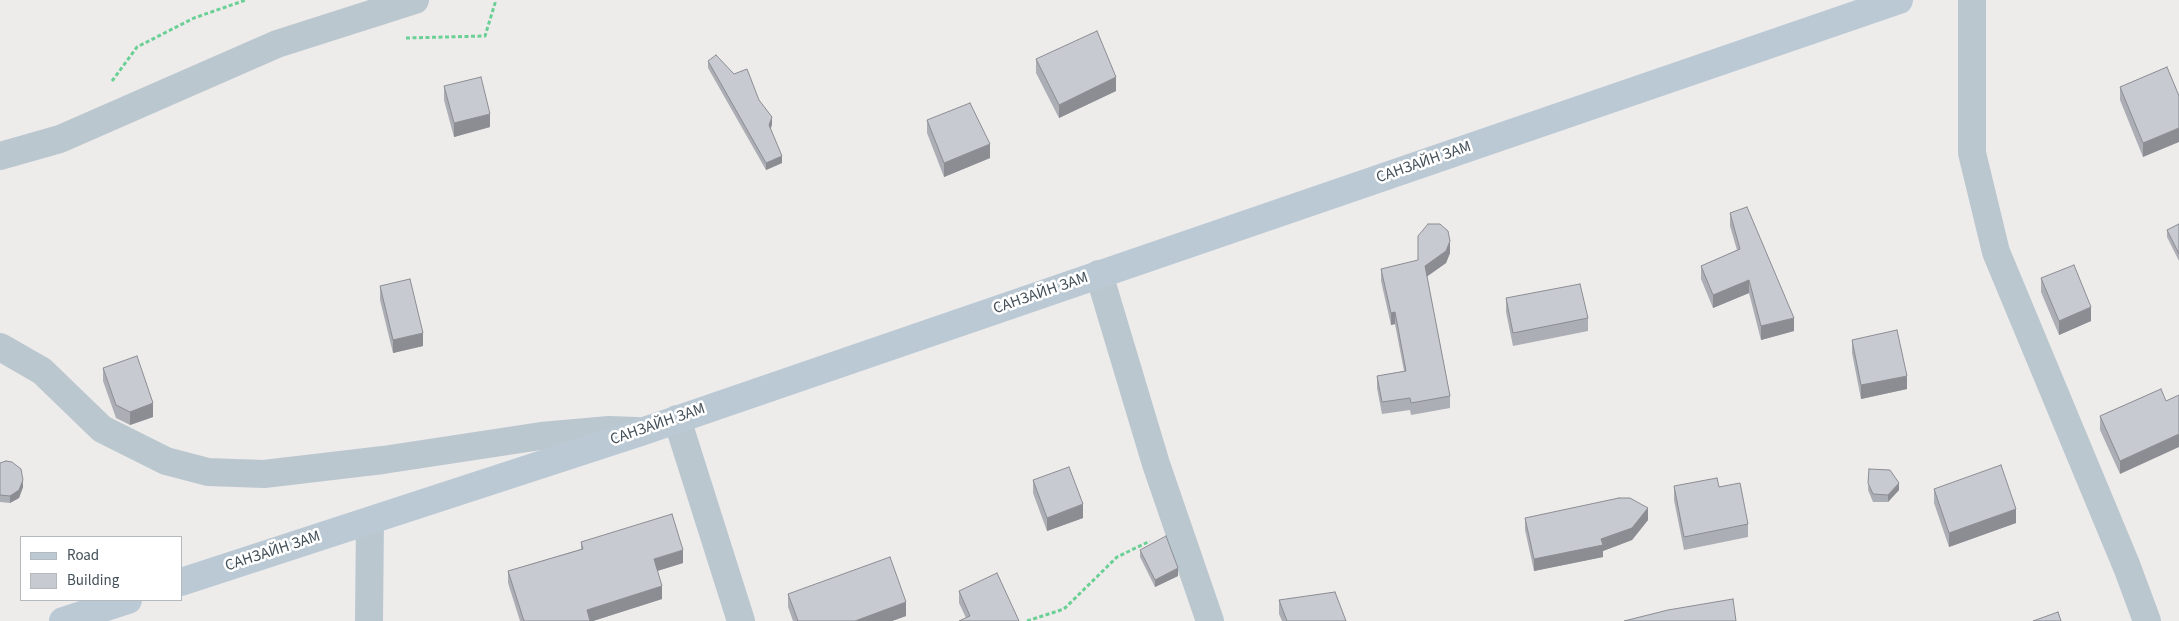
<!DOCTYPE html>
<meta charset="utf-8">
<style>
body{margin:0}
#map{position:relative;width:2179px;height:621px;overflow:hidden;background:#eeebeb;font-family:"Source Sans 3",sans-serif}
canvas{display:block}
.legend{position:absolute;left:20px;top:536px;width:162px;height:65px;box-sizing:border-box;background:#fff;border:1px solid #b4b9bd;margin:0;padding:6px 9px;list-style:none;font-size:15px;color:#435059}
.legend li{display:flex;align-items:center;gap:10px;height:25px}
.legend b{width:25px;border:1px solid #b4b9bd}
</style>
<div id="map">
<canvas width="2179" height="621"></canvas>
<ul class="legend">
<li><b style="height:6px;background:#bac9d4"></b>Road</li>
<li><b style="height:14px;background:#c7cad1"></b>Building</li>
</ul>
</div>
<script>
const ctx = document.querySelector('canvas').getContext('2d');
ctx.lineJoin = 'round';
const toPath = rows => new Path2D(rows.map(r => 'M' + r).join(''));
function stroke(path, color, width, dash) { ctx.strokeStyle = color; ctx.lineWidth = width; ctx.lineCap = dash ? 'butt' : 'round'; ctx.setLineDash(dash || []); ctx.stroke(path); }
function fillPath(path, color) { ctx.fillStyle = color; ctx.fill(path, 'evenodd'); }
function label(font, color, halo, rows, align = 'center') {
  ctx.font = font + ' "Source Sans 3",sans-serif'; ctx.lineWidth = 5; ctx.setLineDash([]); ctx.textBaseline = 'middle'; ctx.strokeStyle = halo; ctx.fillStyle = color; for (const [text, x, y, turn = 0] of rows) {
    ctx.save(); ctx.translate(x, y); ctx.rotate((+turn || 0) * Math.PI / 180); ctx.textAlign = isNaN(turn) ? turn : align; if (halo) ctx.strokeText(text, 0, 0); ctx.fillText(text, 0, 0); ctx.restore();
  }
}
const path = toPath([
 [406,38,485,36,496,0],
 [112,81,137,47,194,18,246,0],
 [1027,621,1064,609,1117,557,1150,541]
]);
const minor = toPath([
 [1972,0,1972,153,1996,252,2127,567,2147,621],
 [0,156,60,139,277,44,415,0],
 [1099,274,1156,464,1210,621],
 [0,347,42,371,102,429,166,461,208,472,264,474,383,460,541,436,609,430,637,431],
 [677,419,741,621],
 [369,621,370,521]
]);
const secondary = toPath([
 [181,582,641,432,1899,0],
 [63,621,128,600]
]);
const wall = toPath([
 [1036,59,1116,91,1059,118,1036,73],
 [708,61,759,100,772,124,771,129,782,163,766,170,708,68],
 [2167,67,2143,157,2120,100,2120,87],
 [444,86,490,127,454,137,444,100],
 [927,120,990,158,944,177,927,133],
 [1730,213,1794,331,1761,340,1749,293,1713,308,1701,279,1701,266,1737,250,1730,226],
 [2179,224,2179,261,2167,237,2167,230],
 [1450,253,1446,263,1427,276,1450,396,1450,408,1411,415,1410,410,1382,414,1377,388,1377,376,1404,371,1395,324,1391,325,1381,281,1381,269],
 [2041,278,2091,321,2059,335,2041,292],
 [380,286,423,346,393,353,380,300],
 [1506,298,1588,318,1588,331,1513,346,1506,312],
 [1852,340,1907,389,1861,399,1852,353],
 [103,368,153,417,130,425,116,418,103,381],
 [2161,389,2120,474,2100,430,2100,416],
 [0,463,23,487,19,498,10,503,0,502],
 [1869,469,1899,490,1888,502,1873,502,1868,490],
 [1033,480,1083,518,1047,531,1033,493],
 [1674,486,1719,487,1748,524,1748,537,1684,550,1674,500],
 [1934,489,2016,523,1949,547,1934,503],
 [1525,518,1648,520,1632,540,1603,551,1603,557,1534,571,1525,530],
 [581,542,683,563,657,571,662,599,593,621,520,621,508,583,508,571,581,549],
 [1140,550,1178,576,1155,587,1140,557],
 [959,591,1019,621,966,618,959,603],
 [788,594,906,616,892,621,793,621,788,607],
 [1279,600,1346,621,1282,621,1279,614]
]);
const shadedWall = toPath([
 [1116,77,1116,91,1059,118,1059,105],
 [490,114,490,127,454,137,454,123],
 [772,117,772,124,769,133,769,125],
 [2179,128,2179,142,2143,157,2143,143],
 [990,144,990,158,944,177,944,163],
 [782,156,782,163,766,170,766,163],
 [1450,241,1450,253,1446,263,1425,278,1425,266],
 [1749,280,1749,293,1713,308,1713,295],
 [2091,307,2091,321,2059,335,2059,321],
 [1395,312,1395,324,1391,325,1391,313],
 [1794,318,1794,331,1761,340,1761,326],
 [423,333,423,346,393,353,393,340],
 [1907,376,1907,389,1861,399,1861,385],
 [153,403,153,417,130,425,130,412],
 [2179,434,2179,447,2120,474,2120,461],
 [23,480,23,487,19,498,10,503,10,496],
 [1899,483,1899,490,1888,502,1888,495],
 [1083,504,1083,518,1047,531,1047,518],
 [1648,508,1648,520,1632,540,1603,551,1603,557,1534,571,1534,559,1601,539],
 [2016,509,2016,523,1949,547,1949,533],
 [683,550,683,563,654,572,654,559],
 [1178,568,1178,576,1155,587,1155,580],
 [662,586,662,599,593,621,587,621,587,610],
 [906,602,906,616,892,621,855,621]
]);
const building = toPath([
 [1097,31,1116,77,1059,105,1036,59,1097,31],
 [716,55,734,74,747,69,759,100,772,117,769,125,782,156,766,163,708,61,716,55],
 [2167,67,2179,96,2179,128,2143,143,2120,87,2167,67],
 [481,77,490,114,454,123,444,86,481,77],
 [970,103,990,144,944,163,927,120,970,103],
 [1747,207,1794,318,1761,326,1749,280,1713,295,1701,266,1740,249,1730,213,1747,207],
 [1428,224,1440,224,1448,231,1450,241,1446,251,1425,266,1450,396,1411,403,1410,398,1382,402,1377,376,1406,371,1395,312,1391,313,1381,269,1418,260,1418,236,1428,224],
 [2179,224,2179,254,2167,230,2179,224],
 [2074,265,2091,307,2059,321,2041,278,2074,265],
 [410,279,423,333,393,340,380,286,410,279],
 [1580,284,1588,318,1513,333,1506,298,1580,284],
 [1897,330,1907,376,1861,385,1852,340,1897,330],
 [137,356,153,403,130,412,116,405,103,368,137,356],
 [2161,389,2166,401,2179,395,2179,434,2120,461,2100,416,2161,389],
 [6,461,12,462,21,469,23,480,19,490,10,496,0,495,0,463,6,461],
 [2001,465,2016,509,1949,533,1934,489,2001,465],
 [1069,467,1083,504,1047,518,1033,480,1069,467],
 [1869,469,1890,470,1899,483,1888,495,1873,494,1868,483,1869,469],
 [1717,478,1719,487,1740,483,1748,524,1684,537,1674,486,1717,478],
 [1619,498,1630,498,1648,508,1632,528,1601,539,1603,545,1534,559,1525,518,1619,498],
 [672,514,683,550,654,559,662,586,587,610,590,621,524,621,508,571,583,549,581,542,672,514],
 [1166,536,1178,568,1155,580,1140,550,1166,536],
 [890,557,906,602,855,621,798,621,788,594,890,557],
 [997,573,1019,621,959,621,970,616,959,591,997,573],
 [1335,592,1346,621,1287,621,1279,600,1335,592],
 [1733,599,1736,621,1624,621,1668,610,1733,599],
 [2058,612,2061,621,2033,621,2058,612]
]);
const streetNames = [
 ["САНЗАЙН ЗАМ",1424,163,-19],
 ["САНЗАЙН ЗАМ",1041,294,-19],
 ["САНЗАЙН ЗАМ",658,425,-19],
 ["САНЗАЙН ЗАМ",273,552,-18]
];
stroke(path, '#6bd096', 3, [4, 2.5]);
stroke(minor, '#bbc7cf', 28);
stroke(secondary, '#bac9d4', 28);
fillPath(wall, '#abaeb4');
fillPath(shadedWall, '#8b8d92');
fillPath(building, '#c7cad1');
stroke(building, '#8b8d92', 1);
label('16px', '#435059', '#fff', streetNames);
</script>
